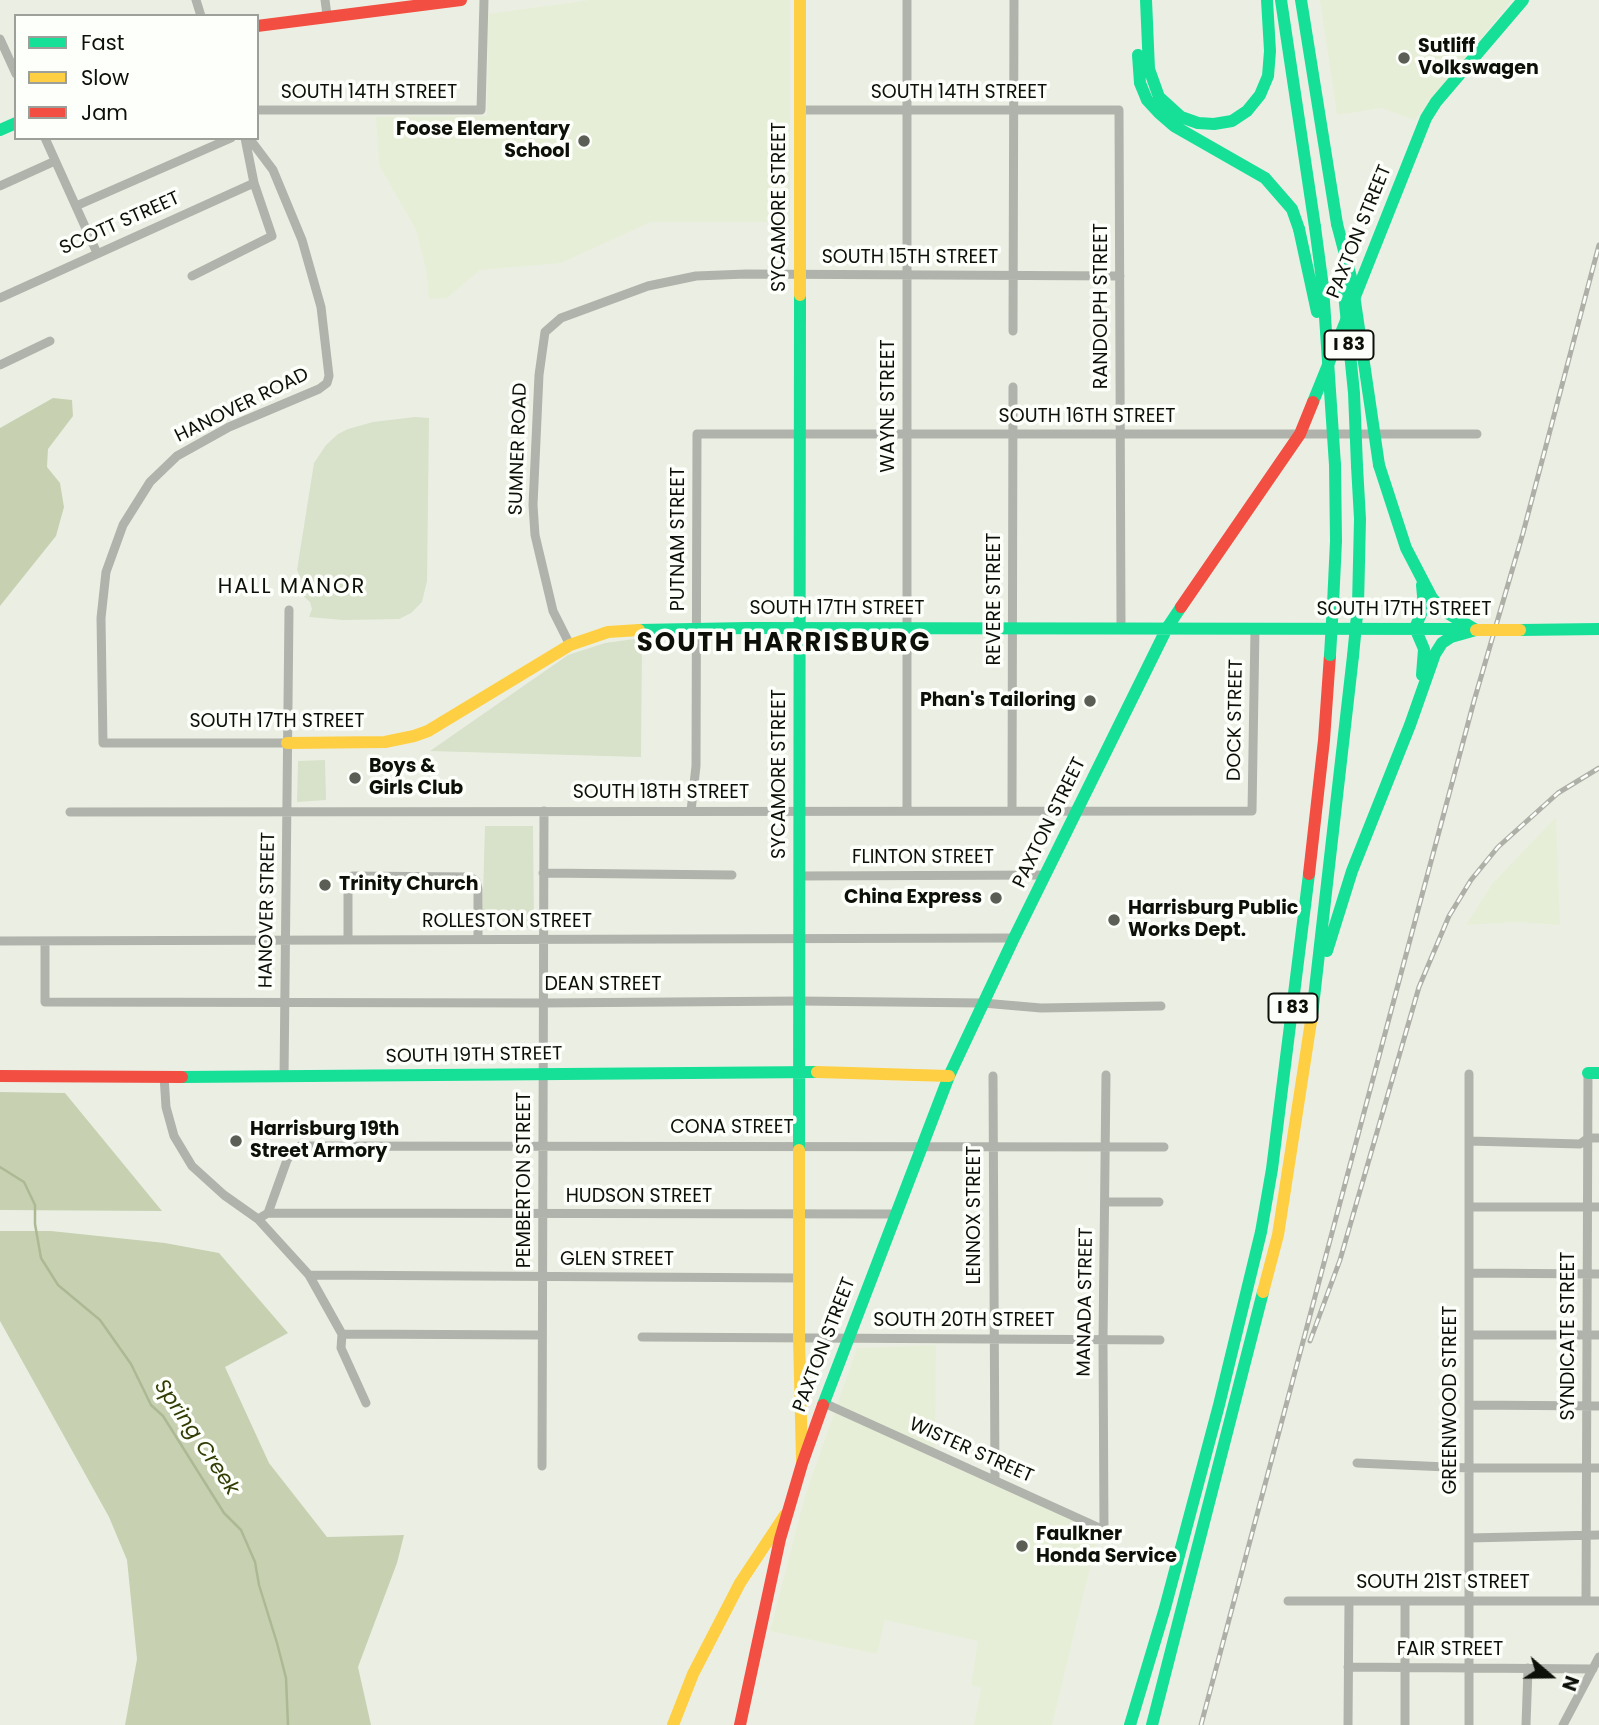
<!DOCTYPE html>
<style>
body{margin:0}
#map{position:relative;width:1599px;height:1725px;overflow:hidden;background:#ebefe3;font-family:Poppins,sans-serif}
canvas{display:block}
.legend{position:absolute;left:14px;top:14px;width:245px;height:126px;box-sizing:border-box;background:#fdfffa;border:2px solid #9d9f99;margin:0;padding:9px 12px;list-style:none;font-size:21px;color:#0d1008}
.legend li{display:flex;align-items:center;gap:14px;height:35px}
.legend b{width:35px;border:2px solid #9d9f99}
.north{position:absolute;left:1515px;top:1641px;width:70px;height:70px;-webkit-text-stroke:5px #fdfffa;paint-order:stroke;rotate:110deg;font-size:19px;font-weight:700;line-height:28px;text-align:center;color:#0d1008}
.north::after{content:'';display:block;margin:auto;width:24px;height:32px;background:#0d1008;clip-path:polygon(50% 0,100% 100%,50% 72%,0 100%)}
</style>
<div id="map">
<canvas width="1599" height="1725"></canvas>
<ul class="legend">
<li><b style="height:9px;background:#16e098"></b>Fast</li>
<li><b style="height:9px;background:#ffcf43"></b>Slow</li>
<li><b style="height:9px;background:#f24e42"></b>Jam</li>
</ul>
<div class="north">N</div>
</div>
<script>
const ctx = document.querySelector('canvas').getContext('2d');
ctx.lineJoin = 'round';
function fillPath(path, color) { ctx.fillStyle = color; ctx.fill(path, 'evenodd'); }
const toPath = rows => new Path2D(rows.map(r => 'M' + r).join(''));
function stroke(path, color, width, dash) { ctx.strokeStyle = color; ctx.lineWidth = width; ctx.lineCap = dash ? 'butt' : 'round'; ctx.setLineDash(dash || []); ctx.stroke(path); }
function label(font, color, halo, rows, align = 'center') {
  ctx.font = font + ' Poppins,sans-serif'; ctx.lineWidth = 7; ctx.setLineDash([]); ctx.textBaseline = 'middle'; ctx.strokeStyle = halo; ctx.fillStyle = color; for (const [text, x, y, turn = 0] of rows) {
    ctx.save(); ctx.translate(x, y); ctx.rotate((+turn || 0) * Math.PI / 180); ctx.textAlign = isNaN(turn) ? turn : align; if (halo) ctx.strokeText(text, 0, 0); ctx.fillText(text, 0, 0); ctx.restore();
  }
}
const built = toPath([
 [589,0,790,0,790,222,651,222,561,263,480,270,447,298,429,299,426,269,416,230,379,165,376,117,487,116,488,14],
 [1320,0,1512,0,1415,120,1381,108,1337,115],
 [1556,817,1560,925,1515,922,1466,925,1492,884],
 [936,1345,935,1459,1099,1530,1052,1725,974,1725,981,1688,971,1685,978,1641,885,1620,877,1654,770,1631,805,1496,857,1348]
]);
const green = toPath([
 [415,417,429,418,427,581,422,602,411,613,399,619,343,620,309,617,312,609,310,602,302,595,305,587,297,570,314,463,326,445,338,434,348,429,373,422],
 [642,638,641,757,430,751,568,655,605,643],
 [325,760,326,800,297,802,298,761],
 [485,826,533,826,534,928,482,928]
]);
const forest = toPath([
 [53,398,72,400,73,416,48,449,47,467,60,483,64,507,56,536,0,606,0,428],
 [0,1092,65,1093,162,1211,0,1210],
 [0,1231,51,1231,165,1243,219,1253,288,1333,225,1367,269,1463,327,1537,404,1535,397,1563,358,1667,371,1725,125,1725,137,1659,127,1560,109,1517,0,1321]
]);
const stream = toPath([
 [0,1167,24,1182,35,1205,35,1224,41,1258,58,1285,100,1320,131,1364,151,1405,163,1416,224,1513,241,1530,255,1562,259,1585,277,1643,286,1678,288,1725]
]);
const street = toPath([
 [196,0,201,16],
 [325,0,327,15],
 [0,39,16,74],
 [257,110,481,110,484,0],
 [800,110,1119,110,1121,628],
 [45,138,97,253],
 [249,138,273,170,302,240,321,307,329,376,327,383,319,389,229,427,177,456,150,482,123,525,106,572,101,618,103,743,287,743],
 [0,186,55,161],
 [76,206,231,138],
 [192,276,272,236,254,183,245,138],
 [0,298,254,183],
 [1013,331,1014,0],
 [0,365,50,341],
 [570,645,553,611,535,535,533,505,539,375,545,332,561,318,648,286,696,276,746,274,1120,276],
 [691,811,696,766,697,434,1477,434],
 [907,811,907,0],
 [1012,811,1013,387],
 [70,812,1252,811,1255,629],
 [543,873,732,875],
 [800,876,1046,875],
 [348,940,348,881,352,876,470,877,476,881,478,889,478,939],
 [0,941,1014,938],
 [45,941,45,1002,543,1003,799,1001,983,1003,1041,1008,1161,1006],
 [164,1076,166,1107,174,1136,192,1166,224,1195,258,1219,309,1275,342,1334,341,1348,366,1403],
 [993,1076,995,1480],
 [284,1077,289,610],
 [1469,1141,1580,1144,1588,1138,1599,1138],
 [1105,1202,1159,1202],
 [1469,1207,1599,1207],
 [268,1213,287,1160,292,1152,300,1146,1164,1147],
 [258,1219,268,1213,895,1214],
 [1469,1273,1599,1274],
 [309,1275,799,1278],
 [342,1334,542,1335],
 [1469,1335,1599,1335],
 [642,1337,1160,1340],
 [824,1403,1104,1530,1103,1340,1106,1075],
 [1469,1405,1599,1406],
 [1357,1463,1469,1468,1599,1468],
 [542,1466,544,811],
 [1469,1538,1599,1535],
 [1586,1600,1588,1073],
 [1288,1601,1599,1601],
 [1348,1667,1593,1669],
 [1348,1725,1349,1601],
 [1405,1725,1405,1601],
 [1469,1725,1469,1074],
 [1526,1725,1528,1668],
 [1563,1725,1599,1657]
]);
const fast = toPath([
 [1146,0,1149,69,1159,97,1181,117,1198,123,1214,124,1232,121,1247,111,1260,95,1268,76,1270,51,1267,0],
 [1281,0,1315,227],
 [1301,0,1337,224],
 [1138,55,1140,83,1147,100,1159,113,1174,126,1265,178,1292,209,1299,229],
 [0,130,16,123],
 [1354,299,1426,118,1436,102,1523,0],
 [1313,402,1347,318],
 [1379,465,1406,548,1432,598,1444,611,1476,630],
 [1357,466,1360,519,1358,605],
 [1422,585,1424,607,1415,628,1424,649,1422,675],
 [1333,604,1336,541,1335,465],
 [639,630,747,628,1467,629],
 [1520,630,1599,629],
 [1327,951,1352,871,1410,725,1435,654,1442,643,1451,637,1476,630],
 [1312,1015,1353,656],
 [1588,1073,1599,1073],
 [182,1077,817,1072],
 [799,1150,800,295],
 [823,1405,949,1076,1014,938,1167,628,1181,607],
 [1130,1725,1165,1608,1219,1405,1261,1232,1272,1169,1309,874],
 [1152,1725,1263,1292]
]);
const slow = toPath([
 [800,295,800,0],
 [287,743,385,742,414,736,428,731,570,645,608,632,639,630],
 [817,1072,949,1076],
 [799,1150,799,1338,802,1460],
 [1263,1292,1278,1235,1312,1015],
 [673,1725,693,1674,740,1583,785,1515]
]);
const jam = toPath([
 [257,26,461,0],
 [1181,607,1300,434,1313,402],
 [1309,874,1324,740,1330,655],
 [0,1076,182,1077],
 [740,1725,780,1539,802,1464,823,1405]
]);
const rail = toPath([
 [1310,1341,1340,1260,1419,987,1449,916,1471,880,1498,847,1558,793,1599,768],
 [1201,1725,1403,966,1474,701,1523,533,1599,245]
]);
const fastBridge = toPath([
 [1337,224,1352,281,1379,465],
 [1315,227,1323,287,1335,465],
 [1299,229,1317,312],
 [1343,284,1354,393,1357,466],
 [1330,655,1333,604],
 [1353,656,1358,605]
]);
const slowBridge = toPath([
 [1476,630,1520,630]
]);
const markers = [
 [1404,58,7,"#5b5e55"],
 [584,141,7,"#5b5e55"],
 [1090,701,7,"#5b5e55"],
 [355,778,7,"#5b5e55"],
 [325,885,7,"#5b5e55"],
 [996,898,7,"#5b5e55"],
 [1114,920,7,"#5b5e55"],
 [236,1141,7,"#5b5e55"],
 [1022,1546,7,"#5b5e55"]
];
const shields = [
 [1349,345,49],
 [1293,1008,49]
];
const shieldNames = [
 ["I 83",1349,345],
 ["I 83",1293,1008]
];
const poiNames = [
 ["Sutliff",1418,47],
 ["Volkswagen",1418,69],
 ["Foose Elementary",570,130,"right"],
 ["School",570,152,"right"],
 ["Phan's Tailoring",1076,701,"right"],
 ["Boys &",369,767],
 ["Girls Club",369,789],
 ["Trinity Church",339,885],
 ["China Express",982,898,"right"],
 ["Harrisburg Public",1128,909],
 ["Works Dept.",1128,931],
 ["Harrisburg 19th",250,1130],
 ["Street Armory",250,1152],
 ["Faulkner",1036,1535],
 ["Honda Service",1036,1557]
];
const streetNames = [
 ["SOUTH 14TH STREET",369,93],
 ["SOUTH 14TH STREET",959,93],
 ["SYCAMORE STREET",780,207,-90],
 ["SCOTT STREET",120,224,-24],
 ["PAXTON STREET",1360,232,-68],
 ["SOUTH 15TH STREET",910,258],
 ["RANDOLPH STREET",1102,306,-90],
 ["HANOVER ROAD",242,406,-26],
 ["WAYNE STREET",889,406,-90],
 ["SOUTH 16TH STREET",1087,417],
 ["SUMNER ROAD",519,449,-88],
 ["PUTNAM STREET",679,539,-90],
 ["REVERE STREET",995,599,-90],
 ["SOUTH 17TH STREET",837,609],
 ["SOUTH 17TH STREET",1404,610],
 ["DOCK STREET",1236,720,-89],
 ["SOUTH 17TH STREET",277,722],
 ["SYCAMORE STREET",780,774,-90],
 ["SOUTH 18TH STREET",661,793],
 ["PAXTON STREET",1050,823,-64],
 ["FLINTON STREET",923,858],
 ["HANOVER STREET",268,910,-89],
 ["ROLLESTON STREET",507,922],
 ["DEAN STREET",603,985],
 ["SOUTH 19TH STREET",474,1056,-1],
 ["CONA STREET",732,1128],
 ["PEMBERTON STREET",525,1180,-90],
 ["HUDSON STREET",639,1197],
 ["LENNOX STREET",975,1215,-90],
 ["GLEN STREET",617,1260],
 ["MANADA STREET",1086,1302,-89],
 ["SOUTH 20TH STREET",964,1321],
 ["SYNDICATE STREET",1569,1336,-90],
 ["PAXTON STREET",825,1345,-69],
 ["GREENWOOD STREET",1451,1400,-90],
 ["WISTER STREET",971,1451,24],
 ["SOUTH 21ST STREET",1443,1583],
 ["FAIR STREET",1450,1650]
];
const neighbourhoodNames = [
 ["HALL MANOR",292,588]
];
const waterNames = [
 ["Spring Creek",196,1438,56]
];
const districtNames = [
 ["SOUTH HARRISBURG",784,644]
];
fillPath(built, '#e7eed7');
fillPath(green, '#d8e1c9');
fillPath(forest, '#c7d1b2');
stroke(stream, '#adb995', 2.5);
stroke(street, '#b0b3ab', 9);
stroke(fast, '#16e098', 12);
stroke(slow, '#ffcf43', 12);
stroke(jam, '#f24e42', 12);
stroke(rail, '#aeb0a8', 5);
stroke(rail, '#fdfffa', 2.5, [8]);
stroke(fastBridge, '#16e098', 12);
stroke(slowBridge, '#ffcf43', 12);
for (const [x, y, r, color] of markers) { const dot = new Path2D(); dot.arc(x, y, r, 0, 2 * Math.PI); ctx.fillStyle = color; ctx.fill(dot); stroke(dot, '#fdfffa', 2.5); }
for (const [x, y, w] of shields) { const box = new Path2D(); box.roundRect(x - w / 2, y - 14.5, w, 29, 5); ctx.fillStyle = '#fdfffa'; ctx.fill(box); stroke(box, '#0d1008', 2); }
label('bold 18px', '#0d1008', null, shieldNames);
label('bold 19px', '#0d1008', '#fdfffa', poiNames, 'left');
label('19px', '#0d1008', '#fdfffa', streetNames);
ctx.letterSpacing = '2px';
label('21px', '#0d1008', '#fdfffa', neighbourhoodNames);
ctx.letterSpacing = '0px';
label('italic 21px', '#303e04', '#fdfffa', waterNames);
ctx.letterSpacing = '2px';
label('bold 26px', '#0d1008', '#fdfffa', districtNames);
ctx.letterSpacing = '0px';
</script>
